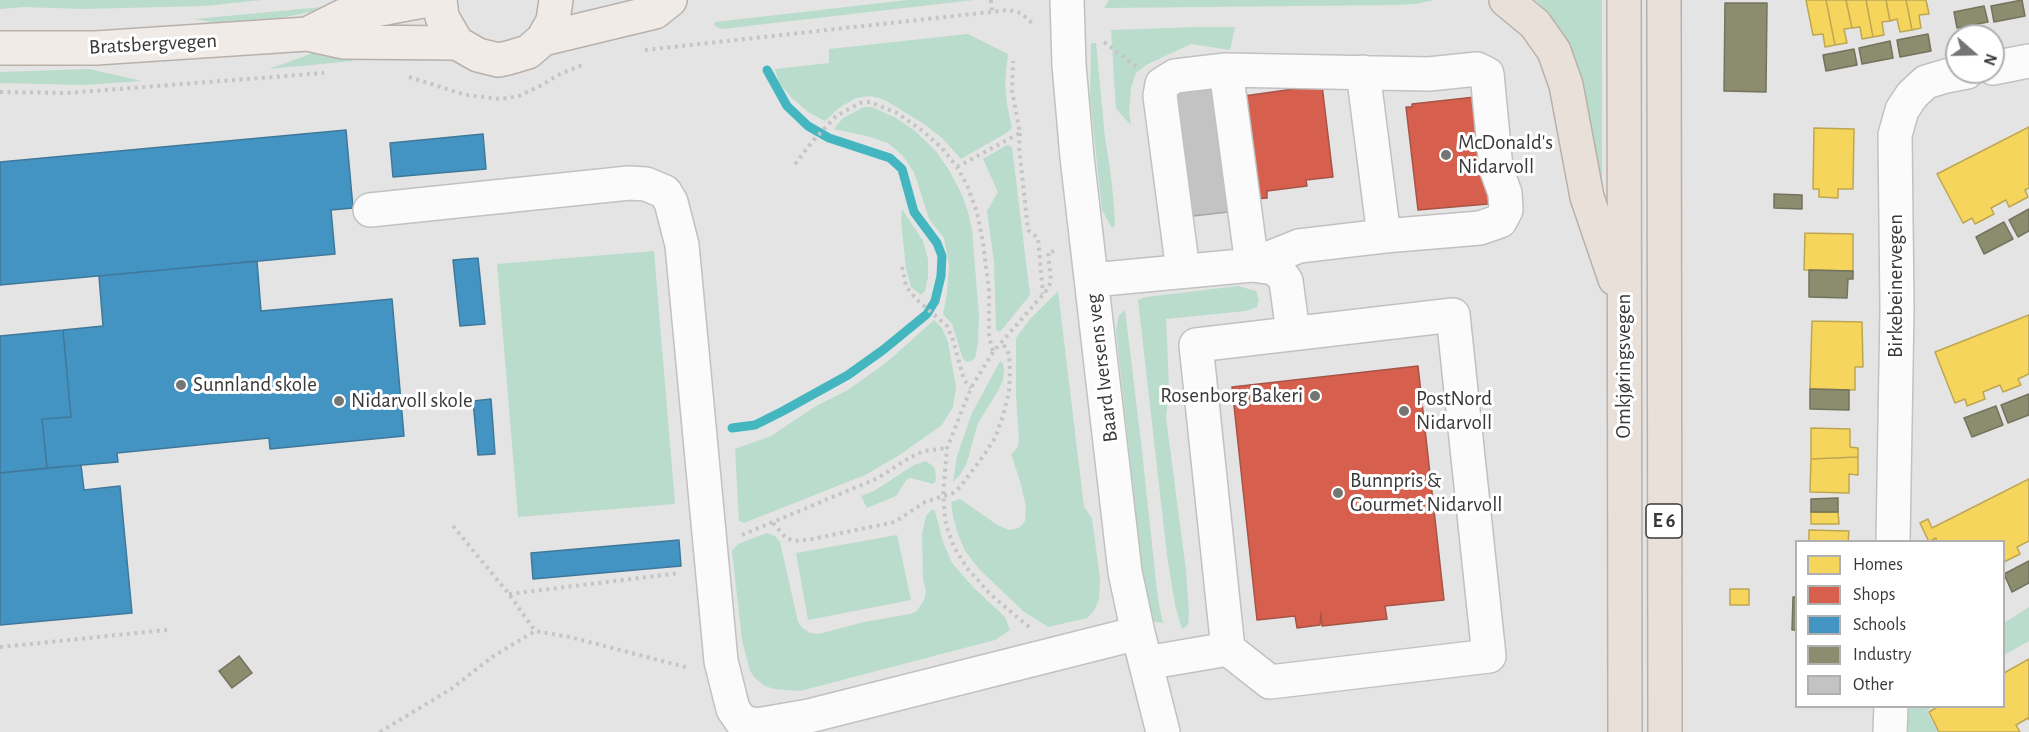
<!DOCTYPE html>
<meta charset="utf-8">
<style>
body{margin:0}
#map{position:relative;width:2029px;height:732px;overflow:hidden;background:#e4e4e4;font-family:"Alegreya Sans",sans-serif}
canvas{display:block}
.legend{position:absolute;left:1795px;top:540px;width:210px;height:168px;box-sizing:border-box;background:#fff;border:2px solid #b0b0b0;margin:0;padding:8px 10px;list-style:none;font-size:18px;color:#39393a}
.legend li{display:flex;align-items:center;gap:12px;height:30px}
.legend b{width:30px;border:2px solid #b0b0b0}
.north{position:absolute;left:1945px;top:24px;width:60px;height:60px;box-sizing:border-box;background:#fff;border:2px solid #b0b0b0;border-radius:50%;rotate:110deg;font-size:16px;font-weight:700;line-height:24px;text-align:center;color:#39393a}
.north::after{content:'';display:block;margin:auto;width:21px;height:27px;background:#757576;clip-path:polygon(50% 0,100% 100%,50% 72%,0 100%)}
</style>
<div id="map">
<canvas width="2029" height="732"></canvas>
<ul class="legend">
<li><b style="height:16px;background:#f6d55c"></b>Homes</li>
<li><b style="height:16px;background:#d6604d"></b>Shops</li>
<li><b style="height:16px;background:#4393c3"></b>Schools</li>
<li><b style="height:16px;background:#8c8c6e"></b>Industry</li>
<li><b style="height:16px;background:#c3c3c3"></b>Other</li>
</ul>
<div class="north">N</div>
</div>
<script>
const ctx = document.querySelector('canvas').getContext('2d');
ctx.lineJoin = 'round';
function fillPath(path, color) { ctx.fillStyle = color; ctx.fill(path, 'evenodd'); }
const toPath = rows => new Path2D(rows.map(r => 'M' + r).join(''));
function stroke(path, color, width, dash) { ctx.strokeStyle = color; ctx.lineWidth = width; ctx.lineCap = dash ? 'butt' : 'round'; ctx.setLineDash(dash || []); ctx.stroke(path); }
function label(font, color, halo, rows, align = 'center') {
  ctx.font = font + ' "Alegreya Sans",sans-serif'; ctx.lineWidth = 6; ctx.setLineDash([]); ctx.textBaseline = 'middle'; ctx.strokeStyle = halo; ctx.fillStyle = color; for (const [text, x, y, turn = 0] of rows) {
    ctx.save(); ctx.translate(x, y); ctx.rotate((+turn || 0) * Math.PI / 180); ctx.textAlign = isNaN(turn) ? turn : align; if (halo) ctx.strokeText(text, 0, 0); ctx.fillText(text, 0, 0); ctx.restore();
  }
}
const green = toPath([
 [0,0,263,0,204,6,82,9,24,7,0,9],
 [907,0,974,0,722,29,715,26,715,22],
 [1109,0,1434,0,1416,4,1395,5,1104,8],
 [1536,0,1602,0,1602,195,1575,64,1558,26],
 [344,5,281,18,224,24,195,19],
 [1195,27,1235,27,1230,50,1191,44,1146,65,1136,73,1131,88,1129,111,1131,125,1116,109,1111,30],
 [968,34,1008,54,1005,81,1007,104,1012,128,1008,132,961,159,942,138,924,124,883,99,870,96,856,98,839,108,825,121,808,112,792,98,779,83,775,69,829,63,829,49],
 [1091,43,1096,43,1105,138,1110,169,1114,205,1115,225,1112,228,1102,210,1090,98],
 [354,51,353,61,269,69,316,52],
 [89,69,142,81,84,85,0,83,0,72],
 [864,107,872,107,896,118,915,131,935,150,949,170,962,195,968,212,972,230,979,315,978,343,975,358,971,361,967,362,963,359,952,324,943,314,947,293,949,264,944,238,929,219,914,172,902,155,888,143,867,136,834,129,843,118],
 [1007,145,1012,147,1030,295,1000,332,996,330,994,262,987,211,998,192,983,159],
 [902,209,923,241,928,259,928,277,925,291,921,295,911,287,906,268,901,222],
 [654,251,675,504,518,517,497,264],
 [1238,286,1256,291,1259,299,1257,307,1246,311,1166,319,1169,389,1166,418,1186,570,1189,614,1188,625,1182,629,1175,605,1167,555,1138,300,1146,297],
 [1058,291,1084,507,1092,518,1100,579,1099,599,1094,611,1087,618,1048,627,1023,611,980,570,965,551,958,534,953,516,951,502,960,499,996,524,1009,530,1019,528,1025,521,1026,506,1020,481,1011,454,1018,447,1019,440,1016,395,1016,338,1030,319],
 [1125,310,1141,442,1158,600,1163,623,1149,621,1143,582,1116,330,1119,315],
 [934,320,942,328,948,342,956,387,953,407,942,425,898,456,865,475,744,523,739,521,735,449,771,436,816,406,848,390,887,362],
 [1000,361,1003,364,1004,370,1003,380,998,391,978,423,967,462,960,475,953,482,957,456,972,413],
 [926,461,935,468,936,481,933,484,911,478,907,479,896,496,867,508,861,496,874,491,914,465],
 [932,509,935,511,943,542,952,563,973,587,1005,617,1010,630,995,640,800,691,774,689,765,686,755,678,750,671,742,640,732,551,738,544,767,533,775,536,780,542,798,622,803,628,810,633,819,634,864,622,910,614,917,611,924,600,926,592,923,579,922,534,926,516],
 [897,535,911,600,808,620,796,553],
 [2029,607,2029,641,2004,655,2004,623],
 [1903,707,1929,707,1930,709,1927,711,1938,732,1902,732]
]);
const homes = toPath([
 [1806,0,1826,0,1835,45,1825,47,1823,34,1813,35,1806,0],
 [1826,0,1846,0,1852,28,1844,29,1847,43,1835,45,1826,0],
 [1846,0,1866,0,1873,37,1862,39,1860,27,1852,28,1846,0],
 [1866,0,1886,0,1890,21,1882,22,1884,35,1873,37,1866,0],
 [1886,0,1906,0,1912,30,1900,32,1897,19,1890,21,1886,0],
 [1906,0,1926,0,1929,14,1919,15,1921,28,1912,30,1906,0],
 [2029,127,2029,188,2025,190,2028,197,2009,207,2006,200,1991,208,1994,214,1975,224,1972,218,1963,223,1937,174,2029,127],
 [1814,128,1854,129,1853,189,1838,189,1838,198,1819,197,1819,189,1813,189,1814,128],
 [1805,233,1853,234,1853,271,1804,270,1805,233],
 [2029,315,2029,374,2018,379,2021,385,2003,392,2000,385,1983,392,1985,399,1967,406,1965,399,1955,403,1935,352,2029,315],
 [1812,321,1862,322,1863,367,1855,367,1855,390,1810,389,1812,321],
 [1811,428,1850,429,1850,447,1858,448,1858,457,1811,459,1811,428],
 [1858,457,1858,475,1849,474,1849,493,1810,492,1811,459,1858,457],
 [2029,479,2029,541,2017,547,2020,554,2004,562,2004,542,1937,542,1936,538,1929,542,1920,523,1928,519,1932,528,2029,479],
 [1811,512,1838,512,1839,524,1811,524,1811,512],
 [1809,530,1849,531,1848,542,1809,542,1809,530],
 [1730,589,1749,589,1749,605,1730,605,1730,589],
 [2029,659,2029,720,2028,718,2016,725,2020,732,1939,732,1929,712,1939,706,2004,706,2004,673,2029,659]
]);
const shops = toPath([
 [1322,85,1333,177,1306,180,1307,186,1267,191,1267,198,1242,200,1237,97,1322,85],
 [1475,97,1492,201,1487,201,1488,204,1418,210,1406,107,1412,107,1412,104,1475,97],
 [1418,366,1444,600,1385,606,1387,619,1322,626,1321,613,1320,625,1297,628,1295,616,1257,620,1232,387,1418,366]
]);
const schools = toPath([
 [346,130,353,208,331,210,335,254,0,285,0,162,346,130],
 [483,134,486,169,393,177,390,143,483,134],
 [478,258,485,324,460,326,453,260,478,258],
 [257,261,261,311,392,299,404,436,270,449,269,438,117,453,118,462,47,468,42,419,71,417,63,330,103,326,99,276,257,261],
 [63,330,71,417,42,419,47,468,0,473,0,336,63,330],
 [491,399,495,454,478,455,473,401,491,399],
 [81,465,84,490,120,486,132,613,0,625,0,473,81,465],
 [679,540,681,566,533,579,531,553,679,540]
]);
const industry = toPath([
 [2022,0,2025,16,1994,22,1991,6,2022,0],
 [1725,3,1767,3,1766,92,1724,91,1725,3],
 [1984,6,1988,22,1957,28,1954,12,1984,6],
 [1928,34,1931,51,1900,57,1897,40,1928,34],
 [1890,41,1893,58,1862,64,1859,48,1890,41],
 [1854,49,1857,65,1826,71,1823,55,1854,49],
 [1774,194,1802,195,1802,209,1774,208,1774,194],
 [2029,209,2029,231,2018,237,2009,220,2029,209],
 [2004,222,2013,239,1984,254,1976,237,2004,222],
 [1809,270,1853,271,1853,279,1848,279,1847,298,1809,297,1809,270],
 [1810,389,1849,390,1849,410,1810,409,1810,389],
 [2029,394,2029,415,2008,423,2001,405,2029,394],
 [1996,406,2003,425,1972,437,1964,418,1996,406],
 [1838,498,1838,512,1811,512,1811,499,1838,498],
 [2029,561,2029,583,2012,592,2004,574,2029,561],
 [1793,597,1796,597,1796,630,1792,630,1793,597],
 [239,656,252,673,232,688,219,671,239,656]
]);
const stream = toPath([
 [732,428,755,425,783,411,848,375,883,350,927,314,935,301,941,276,942,256,937,243,914,212,902,169,890,158,829,138,808,126,787,106,767,70]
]);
const building = toPath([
 [1212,83,1220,147,1235,146,1241,188,1225,190,1228,212,1184,217,1168,89,1212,83]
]);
const path = toPath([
 [991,0,992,12],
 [1104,42,1137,67],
 [645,50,1009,10,1021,13,1033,24,1035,24],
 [409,77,466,95,501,99,519,96,540,86,560,74,585,64],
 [0,92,67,93,324,73],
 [1020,133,1019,146,1028,230,1038,238,1043,294],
 [795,164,812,142,836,116,860,103,870,102,897,113,924,132,942,148,957,167,967,185,977,212,983,243,989,290,989,336,993,351],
 [957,167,1020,133,1012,91,1013,61],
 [902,267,906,286,916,299,947,326,953,340,964,380,971,388],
 [773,523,786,538,794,541,812,539,895,522,925,502,953,493,960,487,984,455,995,438,1003,416,1009,392,1010,370,1009,354,1002,342],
 [453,526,509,594,535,631],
 [742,535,878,478,909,458,924,451,947,448],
 [509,594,680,573],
 [1029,627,991,595,967,568,954,547,946,525,943,495,947,448,971,388,993,352,1046,291,1051,282,1048,252,1055,251],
 [0,647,167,630],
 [380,732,451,689,492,657,535,631,570,637,689,668]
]);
const minor = toPath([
 [1067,0,1069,65,1077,157,1125,572,1138,633,1163,732],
 [1993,68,2029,61],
 [1363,72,1384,236],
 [370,210,629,183,646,184,665,192,671,202,682,245,721,661,733,709,742,722,757,725,809,716,1138,633],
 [1183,271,1160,96,1162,84,1175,76,1226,70,1252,265,1299,246,1384,236,1480,228,1500,221,1506,210,1505,193,1496,168,1487,74,1477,69,1429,74,1226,70],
 [1092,280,1252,265,1274,268,1281,274,1286,281,1293,333],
 [1453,315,1489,656,1270,682,1228,649,1196,345,1453,315],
 [1893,542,1897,308,1895,135,1902,110,1912,95,1926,82,1946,76,1967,72],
 [1146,663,1228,649],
 [1890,732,1891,706]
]);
const major = toPath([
 [440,0,442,17,457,43,478,55,498,60,508,58,528,52,543,39,553,21,556,0],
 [307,34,343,16,428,0],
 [543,39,655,12,670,0],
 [0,48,96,48,307,34,343,42,457,43]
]);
const highway = toPath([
 [1506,0,1535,24,1554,51,1566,85,1587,197,1615,279],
 [1624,0,1625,732],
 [1664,0,1665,732]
]);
const markers = [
 [1446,155,6,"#757576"],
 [181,385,6,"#757576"],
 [1315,396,6,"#757576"],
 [339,401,6,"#757576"],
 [1404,411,6,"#757576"],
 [1338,493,6,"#757576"]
];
const shields = [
 [1664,521,36]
];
const shieldNames = [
 ["E 6",1664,521]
];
const streetNames = [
 ["Bratsbergvegen",153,44,-3],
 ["Birkebeinervegen",1896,286,-90],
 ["Omkjøringsvegen",1624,366,-90],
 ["Baard Iversens veg",1102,368,-97]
];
const poiNames = [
 ["McDonald's",1458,143],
 ["Nidarvoll",1458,167],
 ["Sunnland skole",193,385],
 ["Rosenborg Bakeri",1303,396,"right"],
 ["PostNord",1416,399],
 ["Nidarvoll",1416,423],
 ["Nidarvoll skole",351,401],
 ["Bunnpris &",1350,481],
 ["Gourmet Nidarvoll",1350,505]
];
fillPath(green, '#badccc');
fillPath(homes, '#f6d55c');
stroke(homes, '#bda652', 1.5);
fillPath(shops, '#d6604d');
stroke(shops, '#a75447', 1.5);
fillPath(schools, '#4393c3');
stroke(schools, '#40789a', 1.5);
fillPath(industry, '#8c8c6e');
stroke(industry, '#73735e', 1.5);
stroke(stream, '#44b6c0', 9);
fillPath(building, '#c3c3c3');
stroke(building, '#a5a6a6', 1.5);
stroke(minor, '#c1c1c1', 36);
stroke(major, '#bab0aa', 36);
stroke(highway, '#bab0aa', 36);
stroke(path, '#c5c5c5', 4, [3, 4.5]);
stroke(minor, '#fbfbfb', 33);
stroke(major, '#f0ebe7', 33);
stroke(highway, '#e9e0da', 33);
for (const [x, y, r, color] of markers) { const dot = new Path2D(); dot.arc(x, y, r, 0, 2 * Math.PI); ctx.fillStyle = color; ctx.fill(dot); stroke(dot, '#fff', 2); }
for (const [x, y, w] of shields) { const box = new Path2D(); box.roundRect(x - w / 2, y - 17, w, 34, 4.5); ctx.fillStyle = '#fff'; ctx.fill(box); stroke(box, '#39393a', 1.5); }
label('bold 20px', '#39393a', null, shieldNames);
label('21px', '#39393a', '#fff', streetNames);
label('21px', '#39393a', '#fff', poiNames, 'left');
</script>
